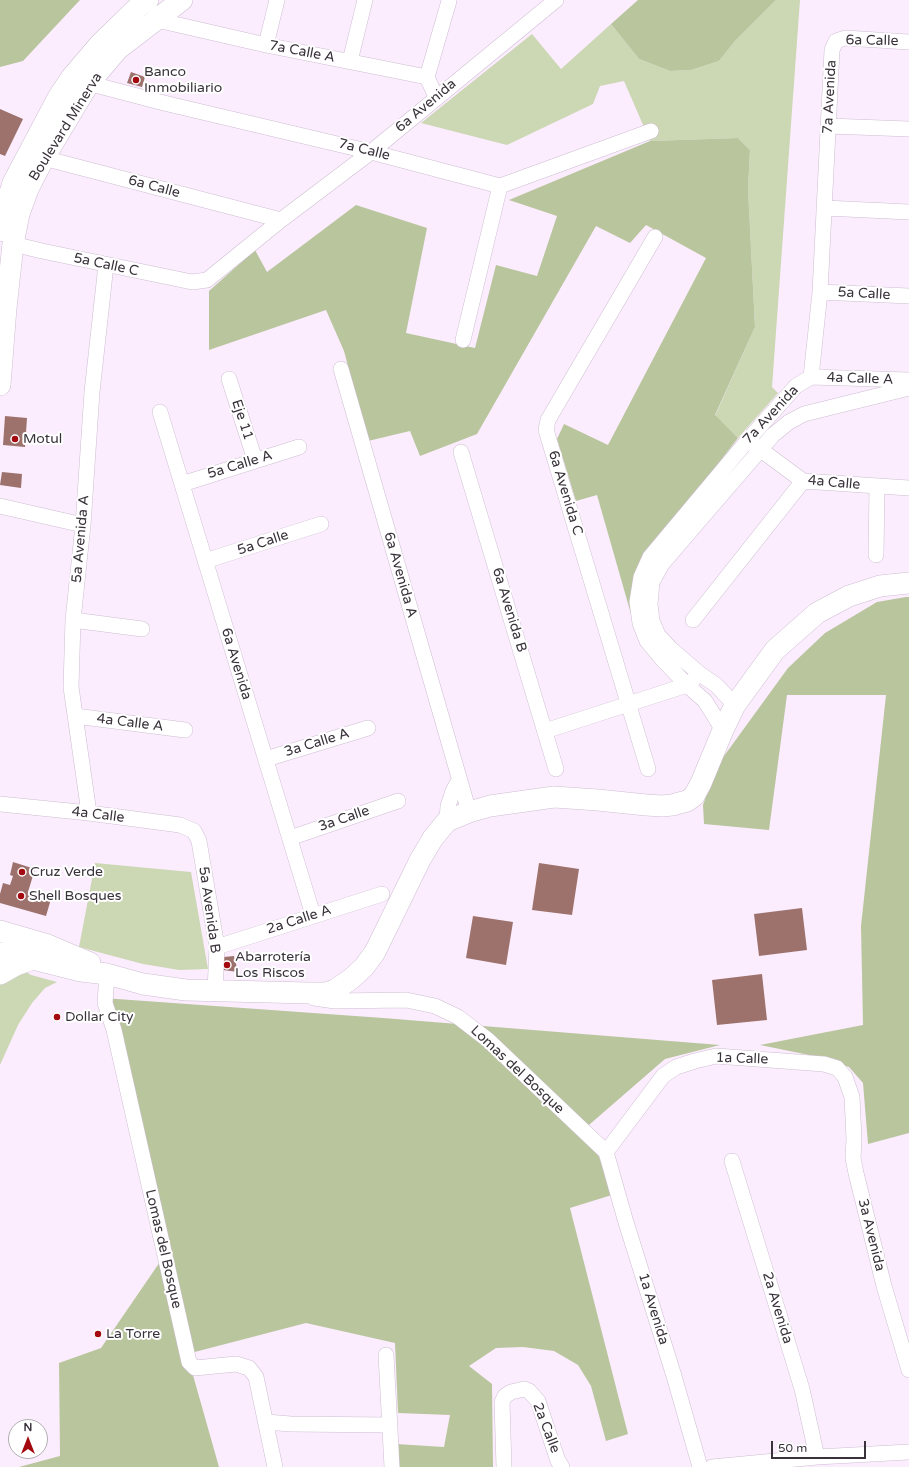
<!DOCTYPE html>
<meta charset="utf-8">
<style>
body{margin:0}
#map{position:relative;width:909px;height:1467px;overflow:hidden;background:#fbedfe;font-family:"Varela Round",sans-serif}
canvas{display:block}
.north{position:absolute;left:8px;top:1419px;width:40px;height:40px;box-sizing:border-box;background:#fff;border:1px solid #b0adb0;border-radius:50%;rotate:0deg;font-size:11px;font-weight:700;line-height:16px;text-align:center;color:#39323a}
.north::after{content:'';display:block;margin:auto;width:14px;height:18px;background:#a3090f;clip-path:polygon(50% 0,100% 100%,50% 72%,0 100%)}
.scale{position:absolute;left:771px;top:1441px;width:95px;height:18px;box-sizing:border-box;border:2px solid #39323a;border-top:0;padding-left:5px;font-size:12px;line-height:14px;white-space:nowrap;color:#39323a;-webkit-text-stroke:3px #fff;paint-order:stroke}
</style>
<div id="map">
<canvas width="909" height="1467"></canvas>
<div class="north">N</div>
<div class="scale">50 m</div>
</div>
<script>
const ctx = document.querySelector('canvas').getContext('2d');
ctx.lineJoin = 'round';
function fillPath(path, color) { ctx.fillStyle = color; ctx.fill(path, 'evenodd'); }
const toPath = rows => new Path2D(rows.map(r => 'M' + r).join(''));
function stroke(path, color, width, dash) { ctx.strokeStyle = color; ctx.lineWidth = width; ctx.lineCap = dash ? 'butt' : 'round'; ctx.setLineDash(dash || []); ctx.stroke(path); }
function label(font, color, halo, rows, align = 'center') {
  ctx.font = font + ' "Varela Round",sans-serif'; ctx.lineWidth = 4; ctx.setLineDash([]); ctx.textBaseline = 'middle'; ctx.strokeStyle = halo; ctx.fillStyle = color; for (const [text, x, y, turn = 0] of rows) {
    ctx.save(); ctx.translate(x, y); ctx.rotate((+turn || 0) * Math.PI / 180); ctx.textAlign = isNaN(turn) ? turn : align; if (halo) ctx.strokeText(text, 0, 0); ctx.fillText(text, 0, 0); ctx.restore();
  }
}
const green = toPath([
 [776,0,800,0,772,387,778,393,738,438,715,416,755,327,748,189,750,150,738,138,650,141,624,81,600,86,593,104,507,145,421,123,532,34,561,69,611,24,639,59,670,71,691,70,719,61,735,41],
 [95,863,191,872,208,969,179,970,143,964,79,947],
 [22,969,31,975,57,982,45,988,32,1003,18,1025,0,1065,0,980]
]);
const forest = toPath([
 [0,0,80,0,23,61,0,67],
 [638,0,776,0,735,41,719,61,691,70,670,71,639,59,611,24],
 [738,138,750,150,748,189,755,327,715,415,738,438,672,523,631,614,597,495,576,501,557,439,564,424,608,445,706,258,646,225,630,243,596,226,477,434,420,456,410,431,368,441,344,351,326,310,209,350,209,291,255,250,267,272,356,205,427,228,406,333,475,348,496,265,537,276,557,216,509,200,650,141],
 [906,597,909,597,909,1133,868,1144,863,1083,849,1067,814,1056,760,1045,863,1025,861,926,886,695,787,695,769,830,704,824,703,805,716,767,788,668,825,633,877,602],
 [103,998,383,1018,720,1045,665,1059,582,1131,596,1150,615,1194,570,1208,628,1434,606,1441,591,1386,578,1365,554,1351,523,1347,496,1348,469,1366,492,1384,493,1467,398,1467,396,1444,444,1447,450,1415,398,1413,395,1343,306,1323,187,1354,219,1467,19,1467,60,1456,59,1363,101,1348,164,1256]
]);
const building = toPath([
 [131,72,145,77,142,87,127,83],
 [0,109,23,119,5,156,0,154],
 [5,416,27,418,25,447,3,445],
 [2,472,22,474,21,488,0,485],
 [13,862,35,869,28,892,51,899,46,916,0,903,0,894,3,883,10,885,13,876,10,875],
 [539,863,579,869,572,915,532,910],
 [802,908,807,950,759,956,754,914],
 [473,916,513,922,506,965,466,958],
 [234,956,238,972,223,970,224,957],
 [762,974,767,1020,717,1025,712,980]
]);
const street = toPath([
 [157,20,266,45,427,77,436,97],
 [266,45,277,0],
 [350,61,365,0],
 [427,77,449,1],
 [80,81,164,103,371,152,500,186,651,131],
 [829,126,909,129],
 [36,156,281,220],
 [825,208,909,212],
 [13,244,42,251,192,282,207,280,281,220,371,152,556,0],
 [820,292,909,296],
 [463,340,500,186],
 [341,369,469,812],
 [811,377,820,292,832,50,836,41,845,38,909,42],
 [811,377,909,380],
 [229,379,255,460],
 [160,412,313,915],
 [753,444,803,481,909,488],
 [461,452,556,769],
 [182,484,299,447],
 [0,506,83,525],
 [876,555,877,487],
 [205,561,321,524],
 [73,620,142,629],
 [693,620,803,481],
 [735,705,716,685,700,674,671,649,658,635,652,621,650,604,652,582,662,564,698,522,773,435,789,422,804,414,909,388],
 [75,716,185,730],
 [723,730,705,701,687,685,662,659,647,641,640,623,637,602,641,577,650,557,748,440,796,386,811,377],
 [545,731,687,685,693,680],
 [266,759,368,728],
 [648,769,546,430,548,420,655,237],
 [0,804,89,813,180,825,194,831,199,841,217,947,215,991],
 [89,813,71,687,73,620,83,525,92,392,106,265],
 [447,821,448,806,453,791,459,780],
 [290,838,398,801],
 [217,947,382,894],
 [107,974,105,1003,114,1030,189,1362,195,1368,236,1364,249,1368,256,1377,275,1467],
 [314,998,335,1001,406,1000,435,1006,458,1017,488,1040,606,1152],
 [606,1152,663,1076,676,1067,695,1061,716,1056,824,1064,837,1068,845,1077,852,1097,854,1139,853,1158,856,1173,884,1286,909,1370],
 [606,1152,625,1219,674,1376,700,1467],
 [732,1161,802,1389,817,1457],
 [386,1355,392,1467],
 [266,1422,291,1424,390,1425],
 [504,1467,502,1402,505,1396,511,1392,524,1389,529,1391,538,1401,558,1461,562,1467],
 [712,1467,817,1457,909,1452]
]);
const secondary = toPath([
 [0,231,4,211,13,183,59,96,71,78,100,44,138,7,148,0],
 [0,385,6,308,13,244,19,214,28,189,44,158,89,83,118,49,182,0],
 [0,931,45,944,90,963],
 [0,953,33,959,81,971,107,974,143,984,186,990,309,993,326,993,335,990,351,979,364,967,375,952,420,860,433,838,447,821,469,812,490,806,554,797,598,800,646,805,662,806,672,805,687,801,694,796,701,783,723,730,735,705,775,650,817,613,849,596,880,586,909,583],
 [0,974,16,965,33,959]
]);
const markers = [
 [136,80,4,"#a3090f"],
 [15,439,4,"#a3090f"],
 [22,872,4,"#a3090f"],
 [21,896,4,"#a3090f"],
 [227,965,4,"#a3090f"],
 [57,1017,4,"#a3090f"],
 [98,1334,4,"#a3090f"]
];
const streetNames = [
 ["6a Calle",872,41,1],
 ["7a Calle A",302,52,11],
 ["7a Avenida",830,97,-87],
 ["6a Avenida",426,106,-40],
 ["Boulevard Minerva",66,127,-58],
 ["7a Calle",364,150,14],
 ["6a Calle",154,187,15],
 ["5a Calle C",106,265,12],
 ["5a Calle",864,294,3],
 ["4a Calle A",860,379,2],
 ["7a Avenida",771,415,-47],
 ["Eje 11",242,420,72],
 ["5a Calle A",240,465,-17],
 ["4a Calle",834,483,5],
 ["6a Avenida C",565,493,73],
 ["5a Avenida A",81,539,-85],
 ["5a Calle",263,543,-18],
 ["6a Avenida A",400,575,74],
 ["6a Avenida B",509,610,73],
 ["6a Avenida",236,664,73],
 ["4a Calle A",130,723,7],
 ["3a Calle A",317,743,-17],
 ["4a Calle",98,815,7],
 ["3a Calle",344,819,-19],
 ["5a Avenida B",209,910,82],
 ["2a Calle A",299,920,-18],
 ["1a Calle",742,1059,2],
 ["Lomas del Bosque",517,1070,43],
 ["3a Avenida",871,1235,76],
 ["Lomas del Bosque",163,1249,77],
 ["2a Avenida",777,1308,73],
 ["1a Avenida",653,1309,73],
 ["2a Calle",546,1428,69]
];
const poiNames = [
 ["Banco",144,72],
 ["Inmobiliario",144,88],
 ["Motul",23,439],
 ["Cruz Verde",30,872],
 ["Shell Bosques",29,896],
 ["Abarrotería",235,957],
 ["Los Riscos",235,973],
 ["Dollar City",65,1017],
 ["La Torre",106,1334]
];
fillPath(green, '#ccd7b4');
fillPath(forest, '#b9c59d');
fillPath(building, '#9d726c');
stroke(street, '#cebdd2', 16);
stroke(secondary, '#cebdd2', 22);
stroke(street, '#fff', 15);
stroke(secondary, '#fff', 21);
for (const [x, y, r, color] of markers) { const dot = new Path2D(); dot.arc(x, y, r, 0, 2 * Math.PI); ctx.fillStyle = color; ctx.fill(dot); stroke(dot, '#fff', 1.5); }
label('14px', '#39323a', '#fff', streetNames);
label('14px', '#39323a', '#fff', poiNames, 'left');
</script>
